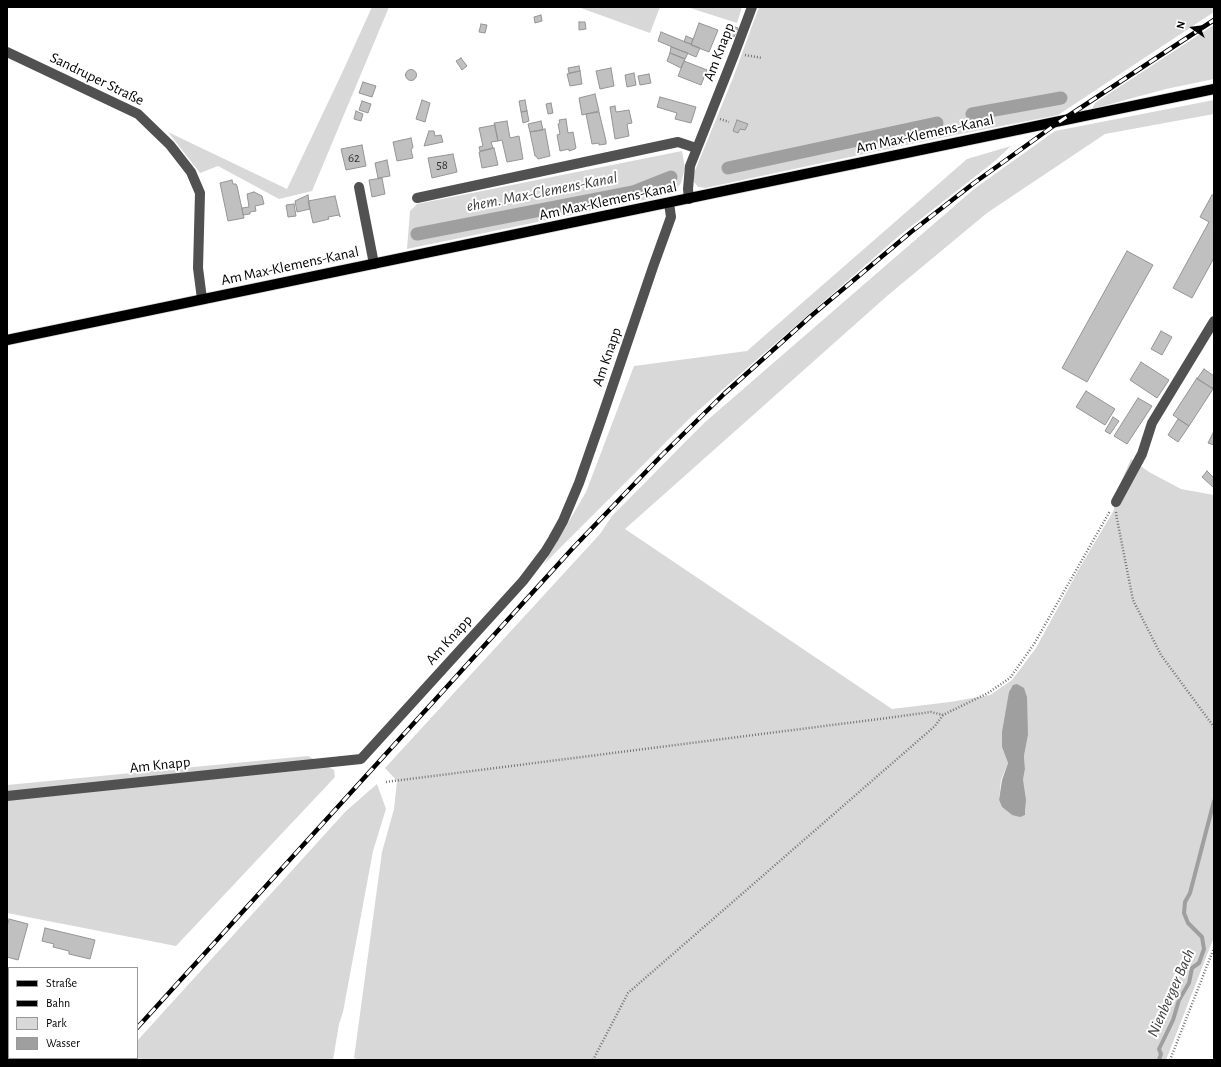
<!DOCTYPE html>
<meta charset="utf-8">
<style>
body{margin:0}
#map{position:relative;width:1221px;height:1067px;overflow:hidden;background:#fff;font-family:"Alegreya Sans",sans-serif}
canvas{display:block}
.frame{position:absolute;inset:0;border:8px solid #000;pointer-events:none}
.legend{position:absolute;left:8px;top:967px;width:130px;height:92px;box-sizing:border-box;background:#fff;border:1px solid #999;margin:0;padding:5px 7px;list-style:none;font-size:12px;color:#000}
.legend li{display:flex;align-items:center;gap:8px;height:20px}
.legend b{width:20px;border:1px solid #999}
.north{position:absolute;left:1173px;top:8px;width:40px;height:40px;-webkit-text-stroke:3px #fff;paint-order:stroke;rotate:284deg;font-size:11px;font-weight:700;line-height:16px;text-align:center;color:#000}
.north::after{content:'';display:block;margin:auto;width:14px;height:18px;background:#000;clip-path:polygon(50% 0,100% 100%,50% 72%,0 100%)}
</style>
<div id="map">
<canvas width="1221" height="1067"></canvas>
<div class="frame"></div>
<ul class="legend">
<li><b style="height:5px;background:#000"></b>Straße</li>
<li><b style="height:5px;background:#000"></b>Bahn</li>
<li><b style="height:11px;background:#d8d8d8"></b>Park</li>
<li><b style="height:11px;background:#9f9f9f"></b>Wasser</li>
</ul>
<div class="north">N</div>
</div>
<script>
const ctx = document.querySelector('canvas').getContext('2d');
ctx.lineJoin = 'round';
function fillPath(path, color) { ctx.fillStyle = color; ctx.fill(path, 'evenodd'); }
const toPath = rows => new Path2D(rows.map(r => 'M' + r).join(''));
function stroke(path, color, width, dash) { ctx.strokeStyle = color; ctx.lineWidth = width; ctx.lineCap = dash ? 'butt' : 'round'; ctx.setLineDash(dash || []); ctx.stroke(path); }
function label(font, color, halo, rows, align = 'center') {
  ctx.font = font + ' "Alegreya Sans",sans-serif'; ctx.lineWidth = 4; ctx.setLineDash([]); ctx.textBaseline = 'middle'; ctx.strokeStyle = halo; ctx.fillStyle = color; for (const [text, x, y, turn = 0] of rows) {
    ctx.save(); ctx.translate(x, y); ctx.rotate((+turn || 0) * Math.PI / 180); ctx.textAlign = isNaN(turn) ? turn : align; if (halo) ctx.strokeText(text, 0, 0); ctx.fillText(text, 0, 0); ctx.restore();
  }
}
const green = toPath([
 [372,7,389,7,312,191,279,199,218,166,200,173,168,132,287,189,342,73],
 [578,7,660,7,650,33],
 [687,7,742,7,737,23],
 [759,7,1214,7,1214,12,1058,115,925,141,705,188,698,187,694,182,694,173,733,78],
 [1214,25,1214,79,1166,89,1092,109,1095,103,1107,95],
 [1214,100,1214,114,1105,134,987,213,887,296,625,529,892,709,950,702,990,695,1012,680,1036,648,1079,569,1114,510,1114,498,1131,459,1149,472,1181,489,1214,495,1214,937,1166,1060,359,1060,354,1058,382,852,394,809,397,781,385,768,600,534,612,516,704,423,974,189,1055,131],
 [1026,717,1028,735,1024,756,1025,769,1023,780,1012,815,1002,807,999,800,1001,780,1008,763,1002,747],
 [1011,146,995,161,900,235,692,416,544,564,586,492,634,366,747,351,967,159],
 [682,151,685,168,681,183,673,194,407,249,410,211,417,204],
 [308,756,334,770,335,777,176,946,7,913,7,785],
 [377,784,386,809,373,851,343,1012,339,1024,333,1060,120,1060,122,1058,137,1058,137,1041,346,811]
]);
const water = toPath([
 [1017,684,1024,688,1027,697,1028,735,1024,756,1025,769,1023,780,1026,800,1025,810,1025,815,1020,817,1012,815,1002,807,999,800,1002,780,1008,763,1002,747,1002,732,1009,692,1013,685]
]);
const stream = toPath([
 [1159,1060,1161,1054,1159,1049,1173,1020,1179,1000,1189,983,1192,968,1199,963,1204,949,1202,937,1188,923,1184,913,1185,902,1190,893,1214,801]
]);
const canal = toPath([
 [972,114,1061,98],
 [728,168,937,123],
 [417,234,633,192,671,177]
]);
const building = toPath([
 [541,15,542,21,535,23,534,17,541,15],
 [579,22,585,22,586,29,579,30,579,22],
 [699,23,718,30,709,52,691,45,699,23],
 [481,24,487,25,485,33,479,32,481,24],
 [728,24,738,28,734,37,725,33,728,24],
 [661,32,700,48,696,57,658,41,661,32],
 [686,36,693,39,691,44,684,42,686,36],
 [671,47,688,53,685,59,670,53,671,47],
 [670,53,685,59,681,68,667,61,670,53],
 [461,58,467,66,462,70,456,61,461,58],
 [684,61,707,70,701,85,678,76,684,61],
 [579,66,580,71,569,73,568,68,579,66],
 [611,68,614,86,600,89,596,71,611,68],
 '405.5 75a5.5 5.5 0 1 1 11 0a5.5 5.5 0 1 1-11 0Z',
 [580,71,582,84,570,86,567,74,580,71],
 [634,73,636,85,627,87,625,75,634,73],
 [649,74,651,83,640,85,638,76,649,74],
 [363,82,376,86,372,97,359,93,363,82],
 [595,94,599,111,582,115,579,98,595,94],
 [660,97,696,107,691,123,675,119,677,113,657,107,660,97],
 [422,100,430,103,425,122,416,119,422,100],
 [525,100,527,111,521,112,519,101,525,100],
 [362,101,371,104,368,113,359,110,362,101],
 [551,103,553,113,548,114,546,104,551,103],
 [615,106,616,112,629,110,632,123,627,124,629,136,615,139,610,107,615,106],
 [356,111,363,114,361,121,354,119,356,111],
 [527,111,529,121,523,123,521,112,527,111],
 [599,112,606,141,606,144,599,145,599,143,592,144,586,114,599,112],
 [566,119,568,133,573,132,576,148,575,149,569,151,569,149,560,151,557,135,560,134,558,124,560,123,559,120,566,119],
 [737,120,748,124,745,130,740,129,738,133,733,131,737,120],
 [507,121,510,138,519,136,523,159,507,162,502,140,498,141,494,123,507,121],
 [541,121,543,130,530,132,528,124,541,121],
 [495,125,498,141,491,142,493,148,480,151,479,147,483,146,479,128,495,125],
 [545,129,550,156,538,159,536,156,535,156,530,132,545,129],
 [429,131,434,131,435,136,441,135,443,142,424,146,429,131],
 [411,138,413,147,411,150,413,158,397,161,393,142,411,138],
 [362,145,366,166,346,170,341,149,362,145],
 [494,148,498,165,482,168,479,152,494,148],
 [453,154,457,172,432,178,428,158,453,154],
 [387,160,390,176,378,178,375,163,387,160],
 [382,178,385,194,372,197,369,180,382,178],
 [232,180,233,184,236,184,237,186,244,218,228,221,220,183,232,180],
 [254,192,262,196,264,204,255,206,256,211,250,212,250,214,243,215,242,208,249,207,247,194,254,192],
 [308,195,310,209,297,212,295,201,308,195],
 [1212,195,1214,195,1214,258,1192,298,1173,288,1209,222,1200,217,1212,195],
 [335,196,340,217,339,215,328,217,329,219,313,223,308,201,335,196],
 [294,204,296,216,288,217,286,205,294,204],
 [1127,251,1153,265,1087,382,1062,368,1127,251],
 [1161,331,1172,337,1162,355,1151,349,1161,331],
 [1141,362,1169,380,1157,398,1130,380,1141,362],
 [1204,369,1214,376,1214,386,1212,388,1197,379,1204,369],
 [1197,378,1213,389,1189,426,1173,415,1197,378],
 [1086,391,1115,409,1105,425,1076,407,1086,391],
 [1138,398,1152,406,1127,444,1114,436,1138,398],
 [1113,417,1119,421,1110,434,1105,431,1113,417],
 [1178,419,1189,426,1178,442,1168,435,1178,419],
 [1214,431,1214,445,1208,443,1214,431],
 [1207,471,1214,478,1214,488,1202,477,1207,471],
 [9,919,28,924,18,960,7,957,7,927,9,919],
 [45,928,95,940,90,959,69,954,69,951,53,947,54,944,42,941,45,928],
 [7,1048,9,1050,9,1058,46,1058,48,1060,7,1060,7,1048]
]);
const path = toPath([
 [745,55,762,58],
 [720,119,729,122],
 [1116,512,1117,519,1133,600,1161,655,1214,727],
 [386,782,887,718,931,712,943,715,988,693,1010,678,1034,644,1110,511],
 [593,1060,628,993,935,726,943,715],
 [1170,1060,1214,948]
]);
const minor = toPath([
 [7,52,138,114,170,145,191,172,200,193,198,268,202,299],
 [359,187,374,264],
 [417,198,678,142,696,148],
 [689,199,688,189,690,166,734,55,752,7],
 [1116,502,1142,454,1152,423,1214,321],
 [7,796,361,759,523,581,545,552,553,539,563,521,579,483,601,420,653,267,671,217,669,203]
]);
const major = toPath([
 [7,340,1214,89]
]);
const rail = toPath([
 [137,1028,572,549,662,455,725,393,811,316,911,232,974,183,1059,122,1214,20],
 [108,1060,110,1058]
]);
const numberNames = [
 ["62",354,158],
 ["58",442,165]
];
const streetNames = [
 ["Am Knapp",719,52,-69],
 ["Sandruper Straße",97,79,26],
 ["Am Max-Klemens-Kanal",925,134,-12],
 ["Am Max-Klemens-Kanal",608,201,-12],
 ["Am Max-Klemens-Kanal",290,266,-12],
 ["Am Knapp",607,357,-71],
 ["Am Knapp",449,640,-48],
 ["Am Knapp",160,765,-6]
];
const waterNames = [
 ["ehem. Max-Clemens-Kanal",542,192,-11],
 ["Nienberger Bach",1171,993,-66]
];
fillPath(green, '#d8d8d8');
fillPath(water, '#9f9f9f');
stroke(stream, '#9f9f9f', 4);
stroke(canal, '#9f9f9f', 13);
fillPath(building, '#c0c0c0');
stroke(building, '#959595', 1);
stroke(major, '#dbdbdb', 12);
stroke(path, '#737373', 2.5, [1, 2]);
stroke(minor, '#515151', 10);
stroke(major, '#000', 10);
stroke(rail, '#000', 4.5);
stroke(rail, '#fff', 3, [9]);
label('13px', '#303030', null, numberNames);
label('15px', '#000', '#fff', streetNames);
label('italic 16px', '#404040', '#fff', waterNames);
</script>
